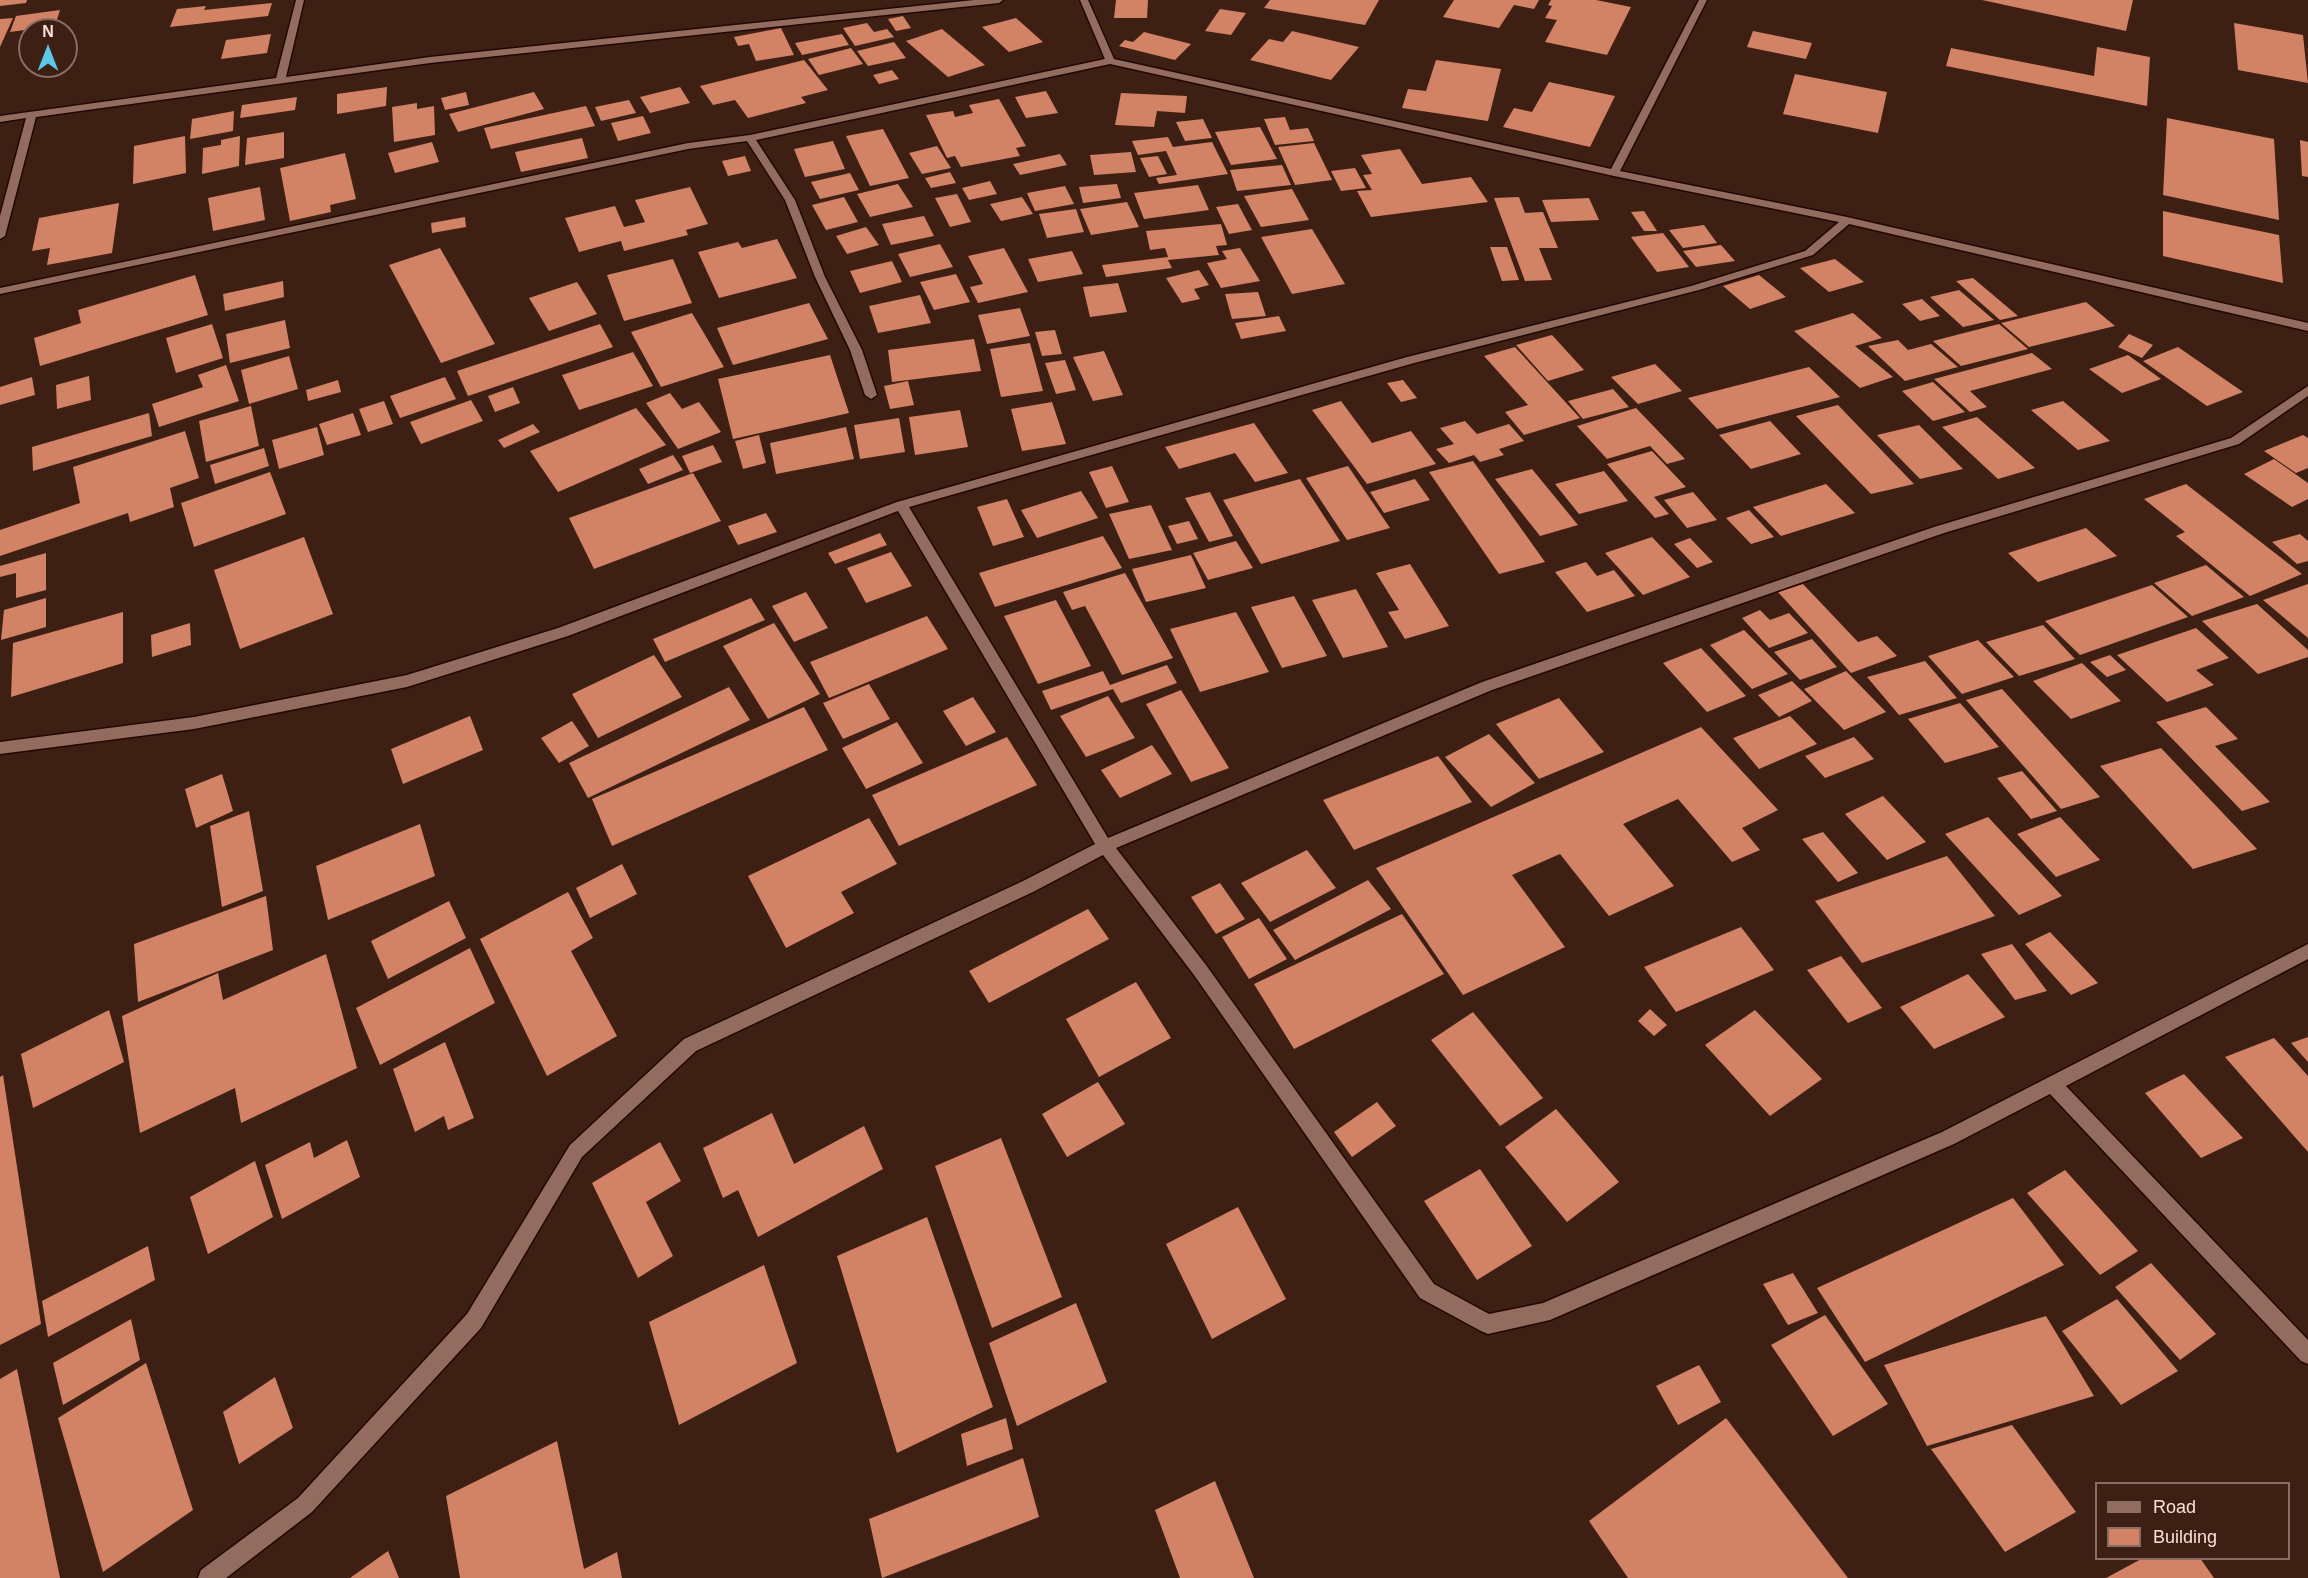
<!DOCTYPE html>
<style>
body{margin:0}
#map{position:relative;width:2308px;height:1578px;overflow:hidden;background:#3e1f13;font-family:Helvetica,sans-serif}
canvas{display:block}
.legend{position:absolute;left:2095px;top:1482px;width:195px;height:78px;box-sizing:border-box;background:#3e1f13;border:2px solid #886d62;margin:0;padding:8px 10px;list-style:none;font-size:18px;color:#f7e1d9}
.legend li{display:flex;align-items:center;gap:12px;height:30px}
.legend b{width:30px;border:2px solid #886d62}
.north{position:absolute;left:18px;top:18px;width:60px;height:60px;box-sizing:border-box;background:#3e1f13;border:2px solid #886d62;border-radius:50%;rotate:0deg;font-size:16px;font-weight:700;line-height:24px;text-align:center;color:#f7e1d9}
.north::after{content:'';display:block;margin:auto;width:21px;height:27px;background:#5cc7e8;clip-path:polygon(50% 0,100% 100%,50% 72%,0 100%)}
</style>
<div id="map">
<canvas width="2308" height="1578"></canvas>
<ul class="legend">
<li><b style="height:8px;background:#926c5e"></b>Road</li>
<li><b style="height:16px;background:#d28265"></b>Building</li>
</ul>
<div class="north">N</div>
</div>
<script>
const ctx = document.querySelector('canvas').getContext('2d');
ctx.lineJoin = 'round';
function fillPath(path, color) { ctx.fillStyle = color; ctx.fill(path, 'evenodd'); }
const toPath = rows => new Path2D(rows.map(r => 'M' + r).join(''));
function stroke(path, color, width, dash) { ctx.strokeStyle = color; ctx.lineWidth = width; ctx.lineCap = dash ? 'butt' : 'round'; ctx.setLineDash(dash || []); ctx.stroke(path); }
const building = toPath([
 [0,0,27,0,26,3,0,6],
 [1116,0,1148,0,1147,18,1114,18],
 [1270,0,1379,0,1365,25,1264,8],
 [1454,0,1539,0,1534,9,1514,5,1499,28,1443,17],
 [1551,0,1596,0,1631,7,1607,55,1545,42,1557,20,1545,18,1552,6,1548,5],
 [1982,0,2133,0,2126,31],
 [272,3,268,16,170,27,177,9,206,6,204,10],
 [1220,9,1246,13,1231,35,1205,31],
 [60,10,55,26,10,32,16,16],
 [903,16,911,28,896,31,888,19],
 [13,18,0,47,0,19],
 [1016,18,1043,42,1009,52,982,27],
 [867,23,874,32,887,29,894,37,855,46,843,28],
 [2234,23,2303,35,2308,83,2238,70],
 [781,28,794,55,756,61,749,44,738,46,734,37],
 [942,29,985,65,948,77,906,41],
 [1292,31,1359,47,1331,80,1250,60,1269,39,1283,42],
 [1753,31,1812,43,1806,59,1747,47],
 [1144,32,1191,44,1175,60,1119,46,1125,40,1133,42],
 [271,34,267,53,221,59,226,40],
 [842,34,849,45,802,55,795,43],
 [894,42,906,58,868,66,857,51],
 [2097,47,2150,57,2147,106,1946,66,1951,48,2094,76],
 [851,48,863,64,819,75,808,59],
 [804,60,828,90,801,97,806,103,748,118,735,100,713,105,700,86],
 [1436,60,1501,69,1488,121,1402,108,1408,89,1426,91],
 [892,70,899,79,879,84,873,75],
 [1795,74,1887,92,1878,133,1783,114],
 [1549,82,1615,96,1590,147,1503,127,1514,108,1532,112],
 [387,87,386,106,337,114,337,94],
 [680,87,690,103,650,113,640,97],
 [1046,91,1058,113,1026,118,1015,97],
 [466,92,469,105,445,110,441,98],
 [534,92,544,109,458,132,449,114],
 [1121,93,1187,96,1185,113,1157,111,1154,127,1115,125],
 [297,97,295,110,240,118,242,105],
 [999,99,1026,146,1016,148,1020,156,961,167,955,156,947,158,926,115,953,111,955,117,973,113,969,105],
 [629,100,636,113,601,121,595,107],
 [417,103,417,109,434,106,435,135,394,142,392,107],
 [586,106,595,126,491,149,484,128],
 [234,111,233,131,190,139,192,119],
 [643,116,651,133,618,141,611,123],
 [1285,117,1290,130,1308,128,1314,141,1275,145,1264,119],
 [2167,118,2274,139,2279,220,2163,195],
 [1203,119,1212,138,1185,141,1176,122],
 [1260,127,1277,159,1231,165,1215,132],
 [883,129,909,178,870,186,846,136],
 [284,132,284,158,245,165,247,138],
 [185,136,186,173,133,184,134,146],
 [240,136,239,166,202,174,203,148,221,145,221,140],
 [1168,137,1173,147,1212,142,1228,174,1159,184,1156,178,1177,175,1166,151,1138,155,1132,141],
 [582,138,588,158,521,172,515,152],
 [2300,140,2308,142,2308,177,2302,176],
 [833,141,845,169,805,177,794,149],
 [432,142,439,162,395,173,388,153],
 [1314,143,1332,180,1295,185,1278,147],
 [937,146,951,168,922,174,909,153],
 [1400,149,1422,184,1471,177,1488,202,1371,217,1357,191,1372,190,1363,175,1372,174,1361,155],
 [1131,152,1136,172,1094,175,1090,155],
 [345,153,356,199,330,205,331,212,290,221,280,168],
 [1060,154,1067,165,1020,175,1013,164],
 [745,156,751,171,728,176,722,161],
 [1158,156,1167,174,1149,177,1140,158],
 [1282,165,1291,185,1237,191,1230,170],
 [1355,168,1366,188,1341,191,1331,171],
 [950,172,956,183,931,188,925,178],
 [850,173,859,190,820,199,811,182],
 [990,181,997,194,969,200,962,188],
 [898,184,913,207,870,217,857,194],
 [1117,184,1121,198,1083,203,1079,187],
 [1198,185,1209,210,1144,219,1134,193],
 [1065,186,1074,204,1035,211,1027,193],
 [260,187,265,220,213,231,208,198],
 [690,187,708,224,686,230,688,235,624,251,621,241,579,252,565,218,615,206,624,227,645,222,635,200],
 [1292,189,1309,220,1261,227,1244,196],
 [957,194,971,222,950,227,935,198],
 [844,197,858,222,826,230,812,205],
 [1022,197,1033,214,1001,221,990,204],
 [1519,197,1525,213,1543,212,1558,248,1539,248,1552,280,1525,281,1494,198],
 [1589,198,1599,220,1551,222,1542,200],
 [1127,202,1139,227,1091,235,1080,209],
 [119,203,112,253,47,265,50,248,32,251,39,218],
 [1238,204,1252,230,1229,234,1216,207],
 [1076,209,1084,232,1047,238,1039,214],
 [1644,211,1657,231,1644,231,1631,212],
 [2163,211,2279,235,2283,283,2163,256],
 [924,216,934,236,891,245,882,224],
 [465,217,466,227,432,233,431,223],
 [1221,224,1227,245,1216,246,1219,255,1168,260,1172,268,1106,277,1102,265,1168,257,1165,248,1150,250,1146,231],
 [1704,225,1717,243,1683,248,1669,230],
 [866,227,879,245,847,254,836,236],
 [1312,229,1345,284,1292,294,1261,237],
 [1663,233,1689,267,1657,272,1631,237],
 [777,239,797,278,719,298,698,252,738,242,742,248],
 [940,244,953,267,910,277,898,254],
 [1721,245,1735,261,1696,267,1683,251],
 [1490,247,1507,247,1519,280,1502,281],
 [440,248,495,344,441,363,389,265],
 [1004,248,1028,292,978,303,970,287,983,284,968,256],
 [1240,248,1260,281,1221,288,1207,263,1227,259,1222,251],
 [1072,251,1083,274,1038,282,1028,259],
 [673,259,692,303,624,321,607,275],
 [1835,259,1864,282,1829,292,1800,268],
 [892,261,902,282,860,293,850,271],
 [1199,270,1209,285,1194,289,1200,299,1182,303,1166,278],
 [956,274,970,302,934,310,920,282],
 [195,275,208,315,40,366,34,338,81,323,78,310],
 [1759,275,1786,297,1750,309,1723,286],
 [1973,278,2018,316,2000,320,1956,281],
 [283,281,284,297,225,311,223,294],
 [577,282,597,314,549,331,529,298],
 [1118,283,1127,312,1090,317,1083,287],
 [1959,290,1994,320,1963,327,1930,297],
 [1258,292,1266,316,1232,319,1225,294],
 [920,295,931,323,878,333,869,306],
 [1922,299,1940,316,1920,321,1902,304],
 [2086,302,2115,326,2029,347,2001,323],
 [809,303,828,339,733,365,717,328],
 [1020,308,1030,336,987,344,978,315],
 [692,313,724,367,661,387,631,332],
 [1853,313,1882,338,1855,346,1893,377,1860,388,1794,331],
 [1279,316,1286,331,1241,339,1235,323],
 [285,320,290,348,230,363,226,334],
 [212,324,223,358,176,373,166,338],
 [600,324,613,347,468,396,457,371],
 [1999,324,2028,349,1961,366,1933,341],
 [1055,330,1062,354,1042,356,1035,332],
 [2129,334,2153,345,2142,358,2118,347],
 [1552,335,1584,370,1548,381,1516,345],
 [974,339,981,371,892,382,888,350],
 [1898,340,1908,350,1931,344,1958,367,1905,381,1868,346],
 [1030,343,1043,391,1001,397,990,349],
 [1515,347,1580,418,1524,435,1505,412,1528,405,1484,356],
 [2178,347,2243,392,2207,406,2143,361],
 [1104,351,1123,395,1093,401,1073,357],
 [633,352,653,386,579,410,562,375],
 [2032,353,2052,369,1970,391,1987,407,1970,412,1934,379],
 [830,355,849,413,733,439,718,379],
 [2128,355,2161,379,2122,393,2089,369],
 [289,356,298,389,249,404,241,370],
 [1065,360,1076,390,1056,394,1045,363],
 [1655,364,1682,391,1638,404,1611,377],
 [226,365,239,401,159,427,152,404,203,387,198,375],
 [1809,367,1840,397,1717,429,1688,398],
 [89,376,91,400,57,409,56,385],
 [32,377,35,395,0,405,0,387],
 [445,377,456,399,400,418,390,396],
 [338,380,341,392,308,401,306,390],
 [1403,380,1417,398,1401,402,1387,383],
 [908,381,914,405,890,409,884,386],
 [1933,382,1965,412,1933,421,1902,391],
 [513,387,520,403,495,412,488,396],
 [1613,389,1629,407,1583,419,1568,401],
 [670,393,682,409,699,402,721,432,678,449,646,403],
 [471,400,483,421,421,444,410,422],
 [384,401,393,424,368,432,359,409],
 [1341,401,1372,443,1411,431,1436,464,1367,484,1312,410],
 [2063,401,2110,441,2078,450,2031,410],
 [1052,402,1066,444,1022,451,1011,409],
 [1838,405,1914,484,1871,494,1796,416],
 [251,406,259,446,206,462,199,421],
 [636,408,666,445,558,492,530,451],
 [1636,408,1685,459,1667,464,1650,446,1607,459,1577,426],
 [960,410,968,447,915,455,909,417],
 [149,413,152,436,33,471,32,447],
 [353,413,361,435,327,445,319,424],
 [1977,417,2035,468,1998,479,1942,427],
 [899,418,905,452,860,459,854,425],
 [1465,421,1477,434,1509,424,1524,441,1499,449,1504,455,1480,462,1474,455,1449,463,1436,449,1454,444,1440,428],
 [1770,421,1801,454,1751,469,1719,435],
 [1254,423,1288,473,1255,482,1235,453,1179,469,1165,447],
 [533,424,540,432,504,448,498,440],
 [1919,425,1963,469,1920,479,1877,435],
 [317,427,324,455,279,469,272,440],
 [846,427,854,459,776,474,770,443],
 [185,431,199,478,170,488,174,507,130,522,128,513,0,556,0,530,80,503,73,467],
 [759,435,766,463,743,469,735,441],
 [2303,435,2308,438,2308,468,2296,473,2264,451],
 [713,445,722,462,690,473,682,456],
 [264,448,269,466,215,484,210,465],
 [1652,451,1686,487,1654,497,1669,514,1655,518,1607,464],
 [673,455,683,470,648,484,639,469],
 [2274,459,2308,483,2308,499,2292,507,2244,474],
 [1473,461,1545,562,1499,574,1429,472],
 [1112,466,1129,502,1106,508,1089,472],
 [1348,466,1390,528,1347,540,1306,478],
 [1532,469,1578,525,1540,536,1495,479],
 [1604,471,1628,501,1579,514,1555,484],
 [270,472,286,514,194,547,181,503],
 [693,473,721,521,594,569,569,518],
 [1300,479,1340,541,1261,564,1223,500],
 [1415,479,1430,500,1384,513,1370,492],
 [1826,484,1855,513,1781,536,1753,507],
 [2186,484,2302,574,2250,596,2176,536,2185,532,2144,499],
 [1081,491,1098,518,1037,538,1021,510],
 [1210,492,1233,536,1209,542,1185,498],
 [1693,492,1717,520,1687,528,1664,500],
 [1007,499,1024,537,993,546,977,507],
 [1151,505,1172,550,1129,559,1109,514],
 [1749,510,1774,537,1751,544,1726,518],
 [766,513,777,532,738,545,728,526],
 [1189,521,1198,539,1177,544,1168,526],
 [2086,528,2117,556,2038,582,2008,553],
 [880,533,887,545,835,564,828,553],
 [2300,534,2308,541,2308,561,2297,564,2272,542],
 [1103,536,1122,568,995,607,979,573],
 [304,537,333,614,240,649,214,570],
 [1652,537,1690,577,1643,595,1605,553],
 [1690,538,1713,562,1697,568,1674,544],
 [1236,541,1253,568,1208,580,1193,553],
 [891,552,912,586,866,603,847,568],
 [46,553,46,590,16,598,16,573,0,577,0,566],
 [1191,555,1206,588,1146,602,1132,569],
 [1586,562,1597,576,1614,570,1635,596,1587,612,1555,572],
 [1410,564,1449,626,1405,639,1388,612,1399,610,1376,573],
 [2206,565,2244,597,2192,616,2154,583],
 [1125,573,1173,658,1122,675,1085,606,1072,610,1063,592],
 [1803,584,1858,642,1877,636,1897,656,1851,673,1778,592],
 [2308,584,2308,638,2263,600],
 [2152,585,2188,617,2080,655,2045,621],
 [1356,589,1388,647,1343,658,1312,600],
 [806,592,828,628,794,642,772,606],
 [1294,596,1327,656,1282,668,1251,607],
 [46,598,46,627,1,640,4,610],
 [751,598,765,620,665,662,653,639],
 [1056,600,1091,666,1038,684,1004,616],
 [2257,604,2308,650,2308,657,2258,674,2202,621],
 [1760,610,1770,620,1789,613,1808,633,1769,648,1742,618],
 [123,612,123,663,11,697,13,643],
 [1236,612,1269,672,1200,692,1170,629],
 [927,616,948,649,829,698,810,662],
 [190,623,191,645,152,657,151,635],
 [774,623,820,694,768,719,723,646],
 [2043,625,2075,659,2019,676,1986,642],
 [2196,628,2229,658,2196,670,2214,685,2167,702,2117,655],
 [1744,630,1788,674,1752,689,1710,645],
 [1812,639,1837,667,1800,680,1774,652],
 [1978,640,2014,677,1962,694,1928,656],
 [1701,648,1746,696,1707,712,1663,663],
 [654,655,682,697,598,738,572,694],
 [2110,655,2126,670,2107,677,2090,662],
 [1925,661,1957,698,1899,715,1867,677],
 [2082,663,2121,701,2071,719,2033,681],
 [1167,665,1177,683,1121,703,1113,689,1051,710,1042,691,1103,671,1110,685],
 [1846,671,1886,712,1844,730,1804,689],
 [1792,681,1812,701,1779,717,1758,695],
 [869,684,890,719,843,739,823,703],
 [729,687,750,720,588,798,569,763],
 [2002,689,2100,797,2061,809,1966,700],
 [1181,690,1229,768,1191,782,1146,704],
 [1108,696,1135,738,1086,757,1060,716],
 [973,697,996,732,966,746,943,711],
 [1559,698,1604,752,1539,779,1496,724],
 [1960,703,1999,747,1945,763,1908,719],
 [804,707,828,750,612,846,592,799],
 [2206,707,2238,739,2215,746,2270,802,2242,811,2156,722],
 [470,716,483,750,403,784,391,749],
 [1790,716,1817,744,1759,769,1733,738],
 [572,721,589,746,559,763,541,738],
 [897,722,923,763,866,789,842,748],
 [1701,727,1778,810,1742,828,1760,850,1732,862,1678,799,1623,824,1674,886,1609,916,1560,854,1512,875,1565,947,1463,995,1376,868],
 [1489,734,1535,783,1491,807,1445,757],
 [1007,737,1037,785,899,846,872,795],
 [1854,737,1874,759,1825,778,1805,756],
 [1152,745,1172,774,1120,798,1101,770],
 [2161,748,2257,849,2193,869,2100,766],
 [1438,756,1472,802,1354,850,1323,800],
 [2022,771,2057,811,2031,819,1997,778],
 [222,774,233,811,196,828,185,789],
 [1883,796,1926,842,1887,860,1845,814],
 [249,811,263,891,222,907,210,826],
 [1988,817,2062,896,2019,915,1945,834],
 [2060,817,2100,860,2056,877,2017,834],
 [869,818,897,864,841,892,854,913,786,948,748,876],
 [420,824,435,876,328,920,316,866],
 [1823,832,1858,873,1838,882,1802,839],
 [1307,850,1336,888,1270,922,1241,883],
 [1947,856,1995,916,1862,963,1815,901],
 [622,864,637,894,590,918,576,888],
 [1368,880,1391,909,1295,960,1273,930],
 [1220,883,1245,919,1216,934,1191,897],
 [568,892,593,938,571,951,617,1036,547,1076,480,939],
 [266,896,273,950,138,1002,134,944],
 [449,901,466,938,388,979,371,941],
 [1088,909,1109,939,989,1003,969,971],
 [1402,914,1444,974,1294,1049,1254,984],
 [1259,918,1287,959,1249,979,1222,937],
 [1741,927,1774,970,1676,1012,1644,967],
 [2050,932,2098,983,2071,995,2025,944],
 [2012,944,2047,991,2015,1000,1981,954],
 [470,948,495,1003,380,1065,356,1008],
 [326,954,357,1068,241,1123,235,1088,140,1133,122,1016,218,973,223,1000],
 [1841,956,1882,1008,1848,1023,1807,970],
 [1968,974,2005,1017,1934,1049,1900,1007],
 [1136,982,1171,1038,1099,1077,1066,1019],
 [1650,1009,1667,1025,1654,1036,1638,1021],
 [109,1010,124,1062,33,1108,21,1054],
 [1755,1010,1822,1079,1770,1116,1705,1045],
 [1473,1012,1543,1098,1500,1126,1431,1040],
 [2308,1037,2308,1062,2291,1043],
 [2274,1038,2308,1076,2308,1152,2225,1057],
 [445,1042,474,1118,448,1130,444,1116,415,1132,393,1069],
 [2184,1074,2243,1138,2201,1158,2145,1093],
 [3,1075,41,1324,0,1345,0,1077],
 [1098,1082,1125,1124,1067,1157,1042,1114],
 [1377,1102,1396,1126,1352,1157,1334,1132],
 [1556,1109,1619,1182,1567,1222,1505,1147],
 [772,1113,794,1164,864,1126,883,1169,758,1237,738,1190,723,1198,703,1148],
 [1001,1138,1062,1297,992,1328,935,1166],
 [347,1140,360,1177,282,1219,265,1165,310,1142,314,1158],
 [660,1142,681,1181,646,1202,673,1256,638,1278,592,1183],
 [255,1161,273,1217,208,1254,190,1197],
 [1480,1169,1532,1246,1477,1280,1424,1201],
 [2065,1170,2138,1251,2100,1275,2027,1193],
 [2013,1198,2064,1265,1865,1362,1817,1288],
 [1238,1207,1286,1299,1212,1339,1166,1244],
 [927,1217,993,1407,897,1453,837,1256],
 [148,1246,155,1280,48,1337,42,1301],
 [2151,1263,2216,1334,2180,1360,2115,1287],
 [764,1265,797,1363,679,1425,649,1322],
 [1793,1273,1818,1313,1788,1325,1763,1284],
 [2117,1299,2178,1371,2121,1405,2062,1331],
 [1076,1303,1107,1382,1017,1426,989,1343],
 [1825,1315,1888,1404,1833,1436,1771,1345],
 [2046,1316,2094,1396,1927,1446,1884,1365],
 [131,1319,140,1360,63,1405,53,1363],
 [146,1363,193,1510,103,1572,58,1418],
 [1699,1365,1721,1402,1678,1425,1656,1386],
 [17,1369,60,1578,0,1578,0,1379],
 [275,1377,293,1428,239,1464,223,1412],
 [1006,1418,1013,1449,967,1466,961,1434],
 [1726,1418,1848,1578,1628,1578,1589,1521],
 [2012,1425,2076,1512,2005,1552,1931,1449],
 [557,1441,584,1569,617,1552,622,1578,460,1578,446,1496],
 [1023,1458,1039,1517,882,1578,869,1519],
 [1215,1481,1254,1578,1180,1578,1155,1510],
 [388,1551,399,1578,350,1578],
 [2143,1558,2200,1558,2214,1578,2106,1578]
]);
const minor = toPath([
 [296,0,304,0,286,77,430,57,974,0,1003,0,999,3,430,63,36,117,5,236,0,239,0,216,26,118,0,122,0,116,276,78,296,0],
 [1080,0,1088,0,1114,59,1611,169,1699,0,1707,0,1620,171,1847,217,2308,323,2308,331,1849,224,1813,255,1699,290,1414,363,909,507,1108,838,1482,682,1934,527,2231,438,2308,386,2308,396,2239,444,1944,533,1492,690,1116,848,1206,965,1434,1284,1489,1314,1543,1303,1942,1132,2308,944,2308,959,2066,1086,2308,1340,2308,1364,2301,1361,2050,1094,1954,1144,1550,1320,1488,1334,1481,1331,1420,1298,1194,975,1103,855,1035,891,696,1051,582,1157,481,1328,312,1512,226,1578,198,1578,201,1570,298,1498,467,1314,570,1145,684,1039,1023,881,1095,844,898,511,568,636,407,687,194,729,0,754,0,742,194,717,407,675,558,628,897,502,1407,357,1691,286,1805,251,1839,222,1614,176,1110,64,756,140,795,200,825,277,862,350,877,395,871,399,865,395,850,350,815,277,785,200,747,141,688,149,0,294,0,288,688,143,750,135,1105,59,1080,0]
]);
fillPath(building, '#d28265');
stroke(minor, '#230701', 3);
fillPath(minor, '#926c5e');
</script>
